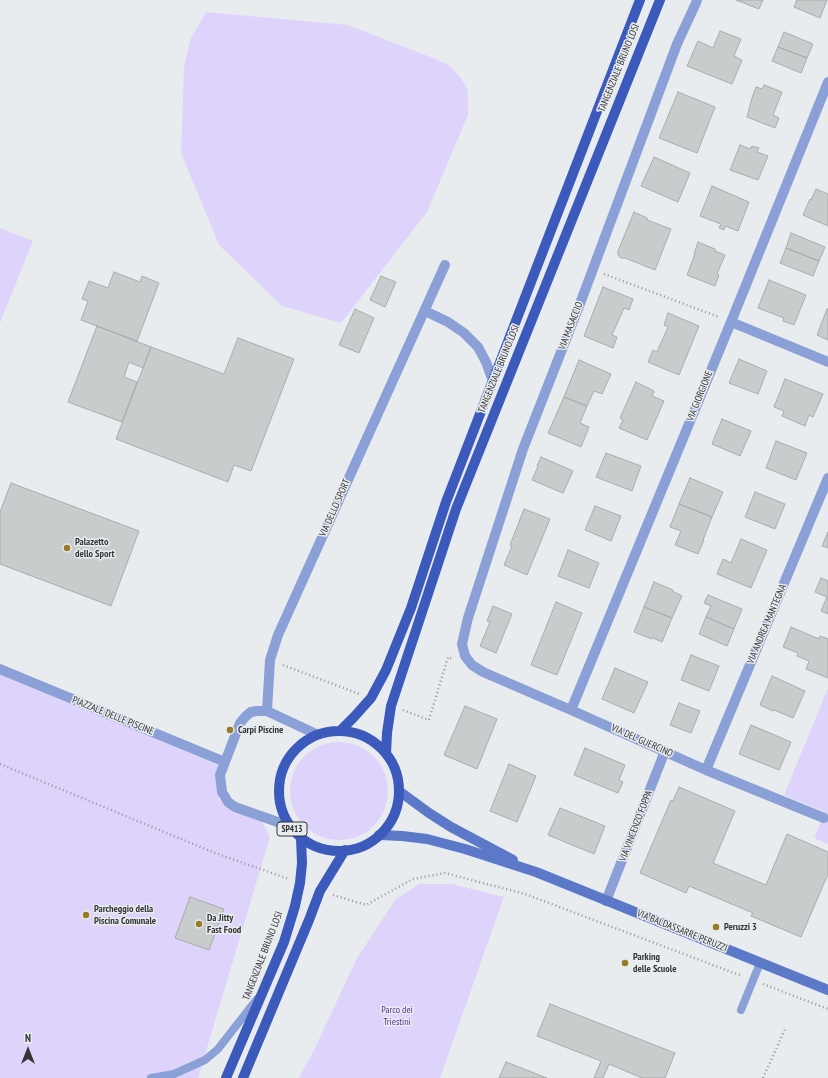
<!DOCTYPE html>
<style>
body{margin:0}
#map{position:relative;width:828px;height:1078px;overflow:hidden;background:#e9ecef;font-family:"PT Sans Narrow",sans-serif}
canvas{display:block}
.north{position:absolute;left:8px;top:1030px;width:40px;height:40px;-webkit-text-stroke:3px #e9ecef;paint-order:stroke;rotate:0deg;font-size:11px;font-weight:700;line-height:16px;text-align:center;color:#333536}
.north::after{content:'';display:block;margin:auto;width:14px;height:18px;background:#333536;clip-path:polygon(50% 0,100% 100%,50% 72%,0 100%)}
</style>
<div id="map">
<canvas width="828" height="1078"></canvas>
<div class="north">N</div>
</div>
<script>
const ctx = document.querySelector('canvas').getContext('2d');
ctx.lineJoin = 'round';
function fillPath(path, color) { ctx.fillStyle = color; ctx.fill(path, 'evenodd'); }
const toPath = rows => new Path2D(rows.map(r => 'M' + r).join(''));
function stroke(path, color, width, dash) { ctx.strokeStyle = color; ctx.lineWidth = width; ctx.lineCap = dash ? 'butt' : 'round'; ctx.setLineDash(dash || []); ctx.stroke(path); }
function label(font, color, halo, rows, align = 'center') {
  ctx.font = font + ' "PT Sans Narrow",sans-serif'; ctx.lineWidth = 3; ctx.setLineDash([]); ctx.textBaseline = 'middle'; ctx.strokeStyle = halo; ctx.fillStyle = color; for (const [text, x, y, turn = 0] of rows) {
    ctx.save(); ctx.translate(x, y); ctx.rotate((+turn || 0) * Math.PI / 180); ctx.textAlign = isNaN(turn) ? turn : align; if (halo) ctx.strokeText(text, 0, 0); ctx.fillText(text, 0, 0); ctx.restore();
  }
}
const green = toPath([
 [206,12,348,25,433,58,450,66,460,77,467,88,468,99,468,115,427,212,341,323,282,306,219,245,181,153,184,68,190,40],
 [0,228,33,241,0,323],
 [0,672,218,765,219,800,259,816,270,837,198,1078,0,1078],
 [828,688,828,844,814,838,825,812,784,795],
 '290 791a49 49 0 1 1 98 0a49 49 0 1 1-98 0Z',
 [419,884,452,884,504,897,440,1078,299,1078,315,1048,357,958,395,900]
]);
const building = toPath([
 [736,0,763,0,759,9,736,0],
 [797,0,827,0,820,18,794,7,797,0],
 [720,31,741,39,734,56,742,60,732,84,687,66,698,41,713,48,720,31],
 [784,32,813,44,807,58,778,47,784,32],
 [778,47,807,58,801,73,772,61,778,47],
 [764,85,782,92,773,115,779,118,775,128,747,117,752,98,756,87,762,89,764,85],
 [678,92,715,107,697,153,659,138,678,92],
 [740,145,750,149,752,146,759,148,757,152,768,156,758,180,730,170,740,145],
 [654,157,690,173,678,202,641,186,654,157],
 [712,186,749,202,738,231,725,226,724,230,719,228,721,224,700,216,712,186],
 [816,189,828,194,828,226,803,215,810,199,811,200,816,189],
 [634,212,647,218,647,220,671,229,655,270,625,258,621,258,618,255,618,251,634,212],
 [791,233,825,247,819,261,786,248,791,233],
 [698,242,715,249,715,251,725,255,717,274,719,275,715,286,687,275,695,254,694,254,698,242],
 [786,248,819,261,813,276,780,263,786,248],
 [114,272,140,282,142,276,159,283,137,341,81,320,88,301,82,299,89,281,108,288,114,272],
 [381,276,396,282,385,307,370,300,381,276],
 [769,280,806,295,794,325,783,321,784,318,758,308,769,280],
 [603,287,633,299,629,310,624,308,612,335,617,337,613,348,584,336,603,287],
 [355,309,374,318,359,353,339,345,355,309],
 [827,309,828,309,828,340,817,335,827,309],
 [668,313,699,326,679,375,648,362,653,350,657,352,668,327,664,325,668,313],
 [97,326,151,347,143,368,129,362,124,377,137,382,122,422,68,402,97,326],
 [238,338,294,359,251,471,234,465,228,482,116,439,151,347,224,374,238,338],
 [739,359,767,371,758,394,729,383,739,359],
 [579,360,611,374,602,394,594,391,587,406,564,397,579,360],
 [785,379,823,394,813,417,809,415,805,426,782,416,784,411,774,407,785,379],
 [636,382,654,391,652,396,664,401,647,440,619,428,623,420,620,418,636,382],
 [564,397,587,406,580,423,589,427,581,447,548,433,564,397],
 [722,419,751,431,740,456,712,444,722,419],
 [776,441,807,453,796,480,766,468,776,441],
 [606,453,641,466,632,491,596,477,606,453],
 [541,457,573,471,563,493,532,480,538,466,537,466,541,457],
 [690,478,723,492,712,517,679,504,690,478],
 [11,483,139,531,111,606,0,564,0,512,11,483],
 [755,492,785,504,775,529,745,517,755,492],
 [679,504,712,517,703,540,704,540,698,554,675,545,681,531,670,527,679,504],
 [595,506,621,516,611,541,585,530,595,506],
 [524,509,550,519,527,575,504,565,512,546,510,545,524,509],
 [828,532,828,548,822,546,828,532],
 [741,539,767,550,751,588,717,574,723,559,731,563,741,539],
 [568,550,599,563,589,588,558,576,568,550],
 [821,578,828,581,828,614,821,611,827,597,815,592,821,578],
 [654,582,673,590,672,591,682,596,672,618,644,607,654,582],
 [708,595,742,609,734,629,706,617,711,606,704,603,708,595],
 [556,602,582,613,557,675,531,665,556,602],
 [493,606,512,614,496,653,480,646,490,622,487,621,493,606],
 [644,607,672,618,662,642,653,638,652,639,634,632,644,607],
 [706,617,734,629,727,646,699,634,706,617],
 [791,627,819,639,820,636,828,639,828,678,806,669,809,661,797,656,798,653,783,647,791,627],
 [691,655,719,666,709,691,681,680,691,655],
 [615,668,648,682,634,713,602,699,615,668],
 [772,676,805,691,793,718,774,710,773,711,760,705,772,676],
 [679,703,700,711,691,733,670,725,679,703],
 [465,706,497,719,477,769,444,755,465,706],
 [751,725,791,742,779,770,739,754,751,725],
 [585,748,625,765,619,780,623,782,618,793,574,775,585,748],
 [509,764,536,776,517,822,490,811,509,764],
 [679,787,735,811,713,863,766,885,787,834,828,852,828,874,801,937,751,916,753,913,689,886,686,893,640,873,671,800,673,801,679,787],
 [560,808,605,826,594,854,548,835,560,808],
 [190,897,224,909,209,950,175,938,190,897],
 [550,1004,675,1053,665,1078,642,1078,609,1064,603,1078,594,1078,601,1061,537,1036,550,1004],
 [506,1062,547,1078,499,1078,506,1062]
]);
const path = toPath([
 [604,274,719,317],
 [283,665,359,694],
 [403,710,429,720,448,657,453,659],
 [0,764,215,853,289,879],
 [333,895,366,905,413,879,445,873,525,894,742,976],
 [763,984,828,1009],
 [763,1078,786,1027]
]);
const lane = toPath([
 [741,1010,760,963],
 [151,1078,174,1074,205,1060,218,1049,257,999]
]);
const street = toPath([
 [697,0,696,3,677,44,581,301,523,449,468,618,462,644,465,656,472,665,483,672,571,710,706,770,824,818],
 [425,311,448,322,464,333,478,347,486,362,493,381],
 [731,322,828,362],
 [0,669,225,762],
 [571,710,731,322,828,82],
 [267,711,270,660,278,635,445,265],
 [706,770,828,478],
 [289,826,235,807,228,802,222,792,220,775,240,723,246,716,251,712,257,711,267,711,316,734],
 [606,901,665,751]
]);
const secondary = toPath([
 [399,791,429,813,451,827,513,860],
 [379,835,402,836,427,839,465,849,536,872,828,990]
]);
const primary = toPath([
 '279 791a60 60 0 1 1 120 0a60 60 0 1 1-120 0Z',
 [340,731,354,717,371,698,386,670,411,608,446,502,640,0],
 [386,754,387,733,391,706,456,509,660,0],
 [226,1078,284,942,295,906,300,883,302,863,301,838],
 [243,1078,309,920,320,891,345,850]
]);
const markers = [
 [67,548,4,"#987c25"],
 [230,730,4,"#987c25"],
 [86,915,4,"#987c25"],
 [199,924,4,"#987c25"],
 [716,927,4,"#987c25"],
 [625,963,4,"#987c25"]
];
const shields = [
 [292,829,30]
];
const shieldNames = [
 ["SP413",292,829]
];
const streetNames = [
 ["TANGENZIALE BRUNO LOSI",619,68,-68],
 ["VIA MASACCIO",571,326,-69],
 ["TANGENZIALE BRUNO LOSI",499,369,-68],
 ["VIA GIORGIONE",700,396,-68],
 ["VIA DELLO SPORT",335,508,-66],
 ["VIA ANDREA MANTEGNA",767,624,-67],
 ["PIAZZALE DELLE PISCINE",113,716,22],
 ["VIA DEL GUERCINO",642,741,24],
 ["VIA VINCENZO FOPPA",636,826,-69],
 ["VIA BALDASSARRE PERUZZI",682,931,22],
 ["TANGENZIALE BRUNO LOSI",263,956,-69]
];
const poiNames = [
 ["Palazetto",75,542],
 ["dello Sport",75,554],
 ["Carpi Piscine",238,730],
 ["Parcheggio della",94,909],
 ["Piscina Comunale",94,921],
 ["Da Jitty",207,918],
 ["Fast Food",207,930],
 ["Peruzzi 3",724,927],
 ["Parking",633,957],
 ["delle Scuole",633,969]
];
const parkNames = [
 ["Parco dei",397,1010],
 ["Triestini",397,1022]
];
fillPath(green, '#ded4fb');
fillPath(building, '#c8cccd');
stroke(building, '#a7acac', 1);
stroke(path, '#949799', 2.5, [1, 3]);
stroke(lane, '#8aa0d6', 8);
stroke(street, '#8aa0d6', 10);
stroke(secondary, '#5c78c8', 10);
stroke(primary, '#3c5abc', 10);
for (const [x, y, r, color] of markers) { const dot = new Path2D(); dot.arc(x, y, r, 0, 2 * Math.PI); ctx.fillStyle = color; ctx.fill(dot); stroke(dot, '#e9ecef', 1.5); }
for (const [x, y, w] of shields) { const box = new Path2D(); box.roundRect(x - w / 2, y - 7, w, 14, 3); ctx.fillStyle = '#e9ecef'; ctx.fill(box); stroke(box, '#333536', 1); }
label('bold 9px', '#333536', null, shieldNames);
label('10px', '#333536', '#e9ecef', streetNames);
label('bold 10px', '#333536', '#e9ecef', poiNames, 'left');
label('10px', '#593296', '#e9ecef', parkNames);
</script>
